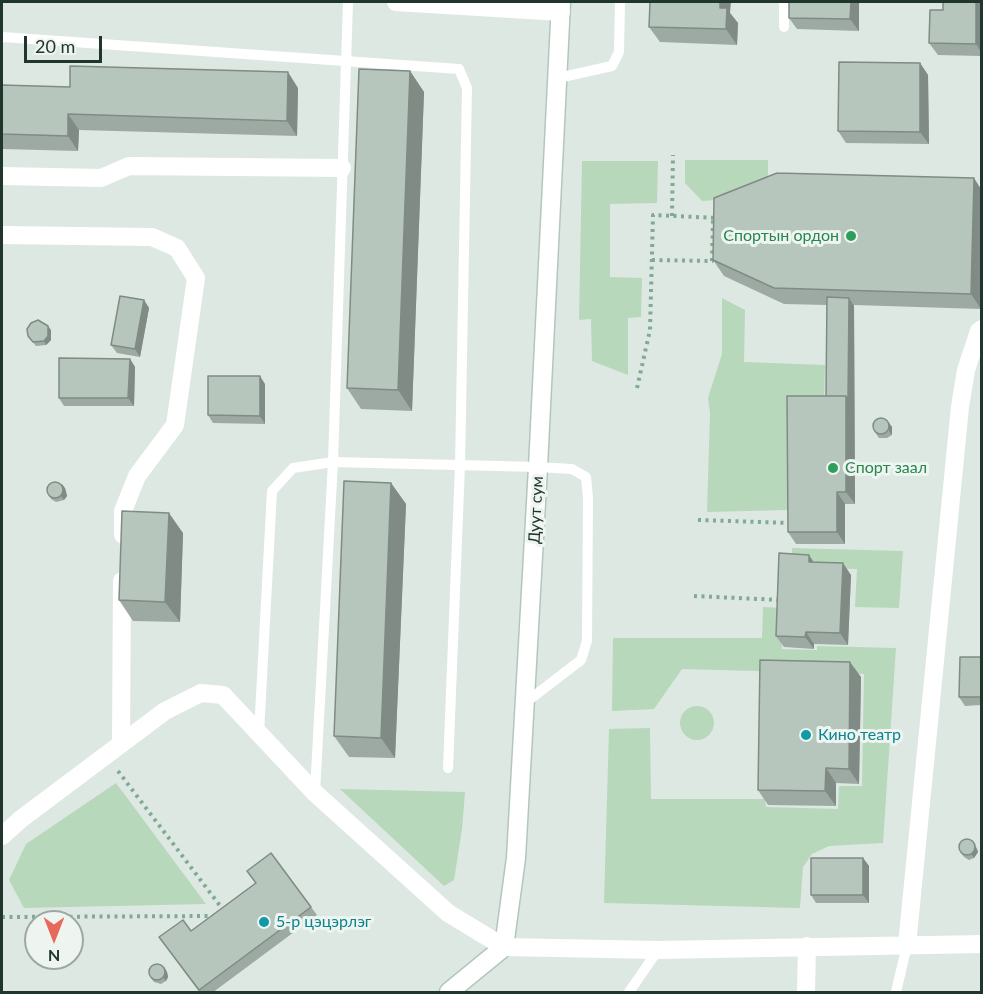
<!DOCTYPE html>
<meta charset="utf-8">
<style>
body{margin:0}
#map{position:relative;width:983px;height:994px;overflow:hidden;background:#dee8e2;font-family:Lato,sans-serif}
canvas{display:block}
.frame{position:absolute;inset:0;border:3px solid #20362d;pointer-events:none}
.north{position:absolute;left:24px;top:910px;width:60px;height:60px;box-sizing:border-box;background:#eef5f0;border:2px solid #9ca9a2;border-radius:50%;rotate:180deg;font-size:16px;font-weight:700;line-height:24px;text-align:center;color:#20362d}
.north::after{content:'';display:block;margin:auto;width:21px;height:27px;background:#e8695c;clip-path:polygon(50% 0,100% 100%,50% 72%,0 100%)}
.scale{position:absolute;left:24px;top:36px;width:78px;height:27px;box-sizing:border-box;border:3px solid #20362d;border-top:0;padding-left:8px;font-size:18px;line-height:21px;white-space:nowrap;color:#20362d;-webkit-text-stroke:4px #eef5f0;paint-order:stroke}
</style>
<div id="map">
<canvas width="983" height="994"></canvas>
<div class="frame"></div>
<div class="north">N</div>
<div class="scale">20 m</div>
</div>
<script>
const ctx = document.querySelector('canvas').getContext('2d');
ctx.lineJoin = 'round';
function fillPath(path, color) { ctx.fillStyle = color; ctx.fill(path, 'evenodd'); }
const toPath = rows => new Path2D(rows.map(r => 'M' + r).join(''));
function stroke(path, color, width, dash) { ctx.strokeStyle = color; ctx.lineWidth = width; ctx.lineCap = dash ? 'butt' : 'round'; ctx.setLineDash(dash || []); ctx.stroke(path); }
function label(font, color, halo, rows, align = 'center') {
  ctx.font = font + ' Lato,sans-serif'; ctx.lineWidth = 6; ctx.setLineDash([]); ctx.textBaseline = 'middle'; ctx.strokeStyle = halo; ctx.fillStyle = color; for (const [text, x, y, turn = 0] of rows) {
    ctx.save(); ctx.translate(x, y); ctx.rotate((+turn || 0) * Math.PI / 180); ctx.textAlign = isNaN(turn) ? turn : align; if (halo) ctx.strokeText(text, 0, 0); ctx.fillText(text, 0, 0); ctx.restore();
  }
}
const green = toPath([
 [685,160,768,160,768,189,730,199,702,201,685,183],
 [582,161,658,161,657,203,610,204,610,277,642,278,641,317,628,318,628,375,592,361,591,319,579,320],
 [722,298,745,310,744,362,825,365,824,404,789,510,707,512,710,413,708,398,722,354],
 [792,548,903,551,899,608,855,607,857,569,822,568,792,562],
 [763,607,783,608,782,649,817,650,817,646,896,648,883,843,829,846,812,854,803,867,800,908,604,903,609,729,650,728,651,799,765,799,766,807,838,809,839,786,862,786,864,674,682,669,654,709,612,711,613,638,762,638],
 '680 723a17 17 0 1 1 34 0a17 17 0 1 1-34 0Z',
 [116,783,206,904,24,908,9,880,26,844],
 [340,789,465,792,462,829,454,880,444,886]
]);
const path = toPath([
 [672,216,673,155],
 [652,260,712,261,713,218],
 [637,388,650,330,653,215,717,218],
 [698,520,791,523],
 [694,596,781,600],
 [118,771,224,911],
 [2,917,214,916]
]);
const service = toPath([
 [784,2,784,27],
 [2,37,459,69,467,88,460,465,448,768],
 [558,78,612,66,619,52,620,2],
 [259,733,272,491,293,468,333,462,538,467,572,469,586,477,588,498,587,641,581,660,525,703],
 [315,792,333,462,348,2],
 [629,992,658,950],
 [896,992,907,945]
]);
const minor = toPath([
 [396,2,561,12],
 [2,176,101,178,129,166,342,168],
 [2,235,152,237,177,248,196,278,175,425,137,476,123,511,123,535],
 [121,744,122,581],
 [2,836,21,819,165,711,201,693,223,695,315,793,448,913,504,947,658,950,982,944],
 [907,945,960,407,966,370,979,331,982,329],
 [806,992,807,946]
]);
const secondary = toPath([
 [449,992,504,947,516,858,538,467,561,2]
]);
const wall = toPath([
 [859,2,859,31,797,29,789,18],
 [981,2,981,56,938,55,929,43,943,10],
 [730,13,738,23,737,45,660,42,649,27],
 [920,63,928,75,929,144,846,143,838,131],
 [410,71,424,92,412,411,361,409,347,388],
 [2,85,70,87,298,88,297,136,79,130,78,151,2,149],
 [974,178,981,309,854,305,855,504,845,504,845,544,796,544,788,532,826,396,827,305,784,304,724,276,713,260],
 [144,300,149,308,140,357,117,353,111,345],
 [51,330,51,340,46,345,36,346,28,336],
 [130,359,135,367,134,406,64,406,59,398],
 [265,384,265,424,213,423,208,415],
 [889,423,892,427,892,435,887,438,879,438,873,429],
 [391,483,406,504,395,758,349,757,334,736],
 [65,488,67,496,64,500,56,502,51,499,49,495],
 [183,533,180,622,133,621,119,600],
 [814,562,851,575,848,645,814,644,814,649,784,647,776,636],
 [981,657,981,705,965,706,959,697],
 [861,677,859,784,836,783,836,806,768,805,758,790],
 [976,847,978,852,974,858,969,860,964,857,961,853],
 [271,853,317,915,212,993,200,993,159,937,191,931,255,883],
 [863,858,869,866,869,903,816,903,811,895],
 [164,967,167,972,168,977,166,981,161,984,154,982,151,978]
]);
const shadedWall = toPath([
 [720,2,731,2,730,13,738,23,737,45,726,29,720,8],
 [851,2,859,2,859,31,850,19],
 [976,2,981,2,981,52,976,44],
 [920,63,928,75,929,144,920,132],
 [410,71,424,92,412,411,398,390],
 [288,72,298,88,297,136,287,121],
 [68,114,79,130,78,151,68,136],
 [974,178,981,189,981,309,971,294],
 [849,298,854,306,855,504,846,492,846,396],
 [144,300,149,308,140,357,135,349],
 [48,326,51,330,51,340,46,345,44,341],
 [130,359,135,367,134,406,128,398],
 [260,376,265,384,265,424,260,416],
 [889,423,892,427,892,435,889,431],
 [391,483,406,504,395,758,381,738],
 [62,484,65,488,67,496,64,500,61,496],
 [837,492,845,504,845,544,837,532],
 [169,513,183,533,180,622,165,602],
 [809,555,817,567,809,562],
 [843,563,851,575,848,645,840,633],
 [806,632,814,644,814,649,805,637],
 [850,662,861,677,859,784,849,769],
 [826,768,836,783,836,806,825,791],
 [973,843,976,847,978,852,974,858,971,854],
 [863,858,869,866,869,903,863,895],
 [164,967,167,972,168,977,166,981,163,977]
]);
const building = toPath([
 [650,2,720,2,720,8,727,8,726,29,649,27,650,2],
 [789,2,851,2,850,19,789,18,789,2],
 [943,2,976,2,976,44,929,43,930,10,943,10,943,2],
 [839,62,920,63,920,132,838,131,839,62],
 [70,66,288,72,287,121,68,114,68,136,2,134,2,85,70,87,70,66],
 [359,69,410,71,398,390,347,388,359,69],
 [777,173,974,178,971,294,774,288,713,260,714,198,777,173],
 [120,296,144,300,135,349,111,345,120,296],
 [827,297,849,298,848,400,846,396,826,396,827,297],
 [38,320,48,326,48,336,44,341,33,342,28,336,27,329,31,323,38,320],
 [59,358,130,359,128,398,59,398,59,358],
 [208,376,260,376,260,416,208,415,208,376],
 [787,396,846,396,846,492,837,492,837,532,788,532,787,396],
 '873 426a8 8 0 1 1 16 0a8 8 0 1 1-16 0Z',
 [344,481,391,483,381,738,334,736,344,481],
 '47 490a8 8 0 1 1 16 0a8 8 0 1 1-16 0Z',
 [122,511,169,513,165,602,119,600,122,511],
 [779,553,809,555,809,562,843,563,840,633,806,632,805,637,776,636,779,553],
 [960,657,981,657,981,697,959,697,960,657],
 [760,660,850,662,849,769,826,768,825,791,758,790,760,660],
 '959 847a8 8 0 1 1 16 0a8 8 0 1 1-16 0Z',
 [271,853,311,907,199,990,159,937,183,920,191,931,256,883,247,871,271,853],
 [811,858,863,858,863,895,811,895,811,858],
 '149 972a8 8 0 1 1 16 0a8 8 0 1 1-16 0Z'
]);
const markers = [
 [851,236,6,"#2e9e5b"],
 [833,468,6,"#2e9e5b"],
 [806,735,6,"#0f9aa8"],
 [264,922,6,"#0f9aa8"]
];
const leisureNames = [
 ["Спортын ордон",839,236],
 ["Спорт заал",845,468,"left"]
];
const streetNames = [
 ["Дуут сум",536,510,-87]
];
const cultureNames = [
 ["Кино театр",818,735],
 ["5-р цэцэрлэг",276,922]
];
fillPath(green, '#b7d8bb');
stroke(secondary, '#b2c7bc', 21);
stroke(path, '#80aa96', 4, [3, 4.5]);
stroke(service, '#fff', 10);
stroke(minor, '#fff', 18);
stroke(secondary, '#fff', 18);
fillPath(wall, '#9daaa3');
fillPath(shadedWall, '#7f8b84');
fillPath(building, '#b6c6bd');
stroke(building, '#7f8b84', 1.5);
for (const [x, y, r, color] of markers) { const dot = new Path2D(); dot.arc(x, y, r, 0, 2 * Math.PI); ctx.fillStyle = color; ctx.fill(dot); stroke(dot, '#eef5f0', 2); }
label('16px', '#27864d', '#eef5f0', leisureNames, 'right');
label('16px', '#20362d', '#eef5f0', streetNames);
label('16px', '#0d838f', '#eef5f0', cultureNames, 'left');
</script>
